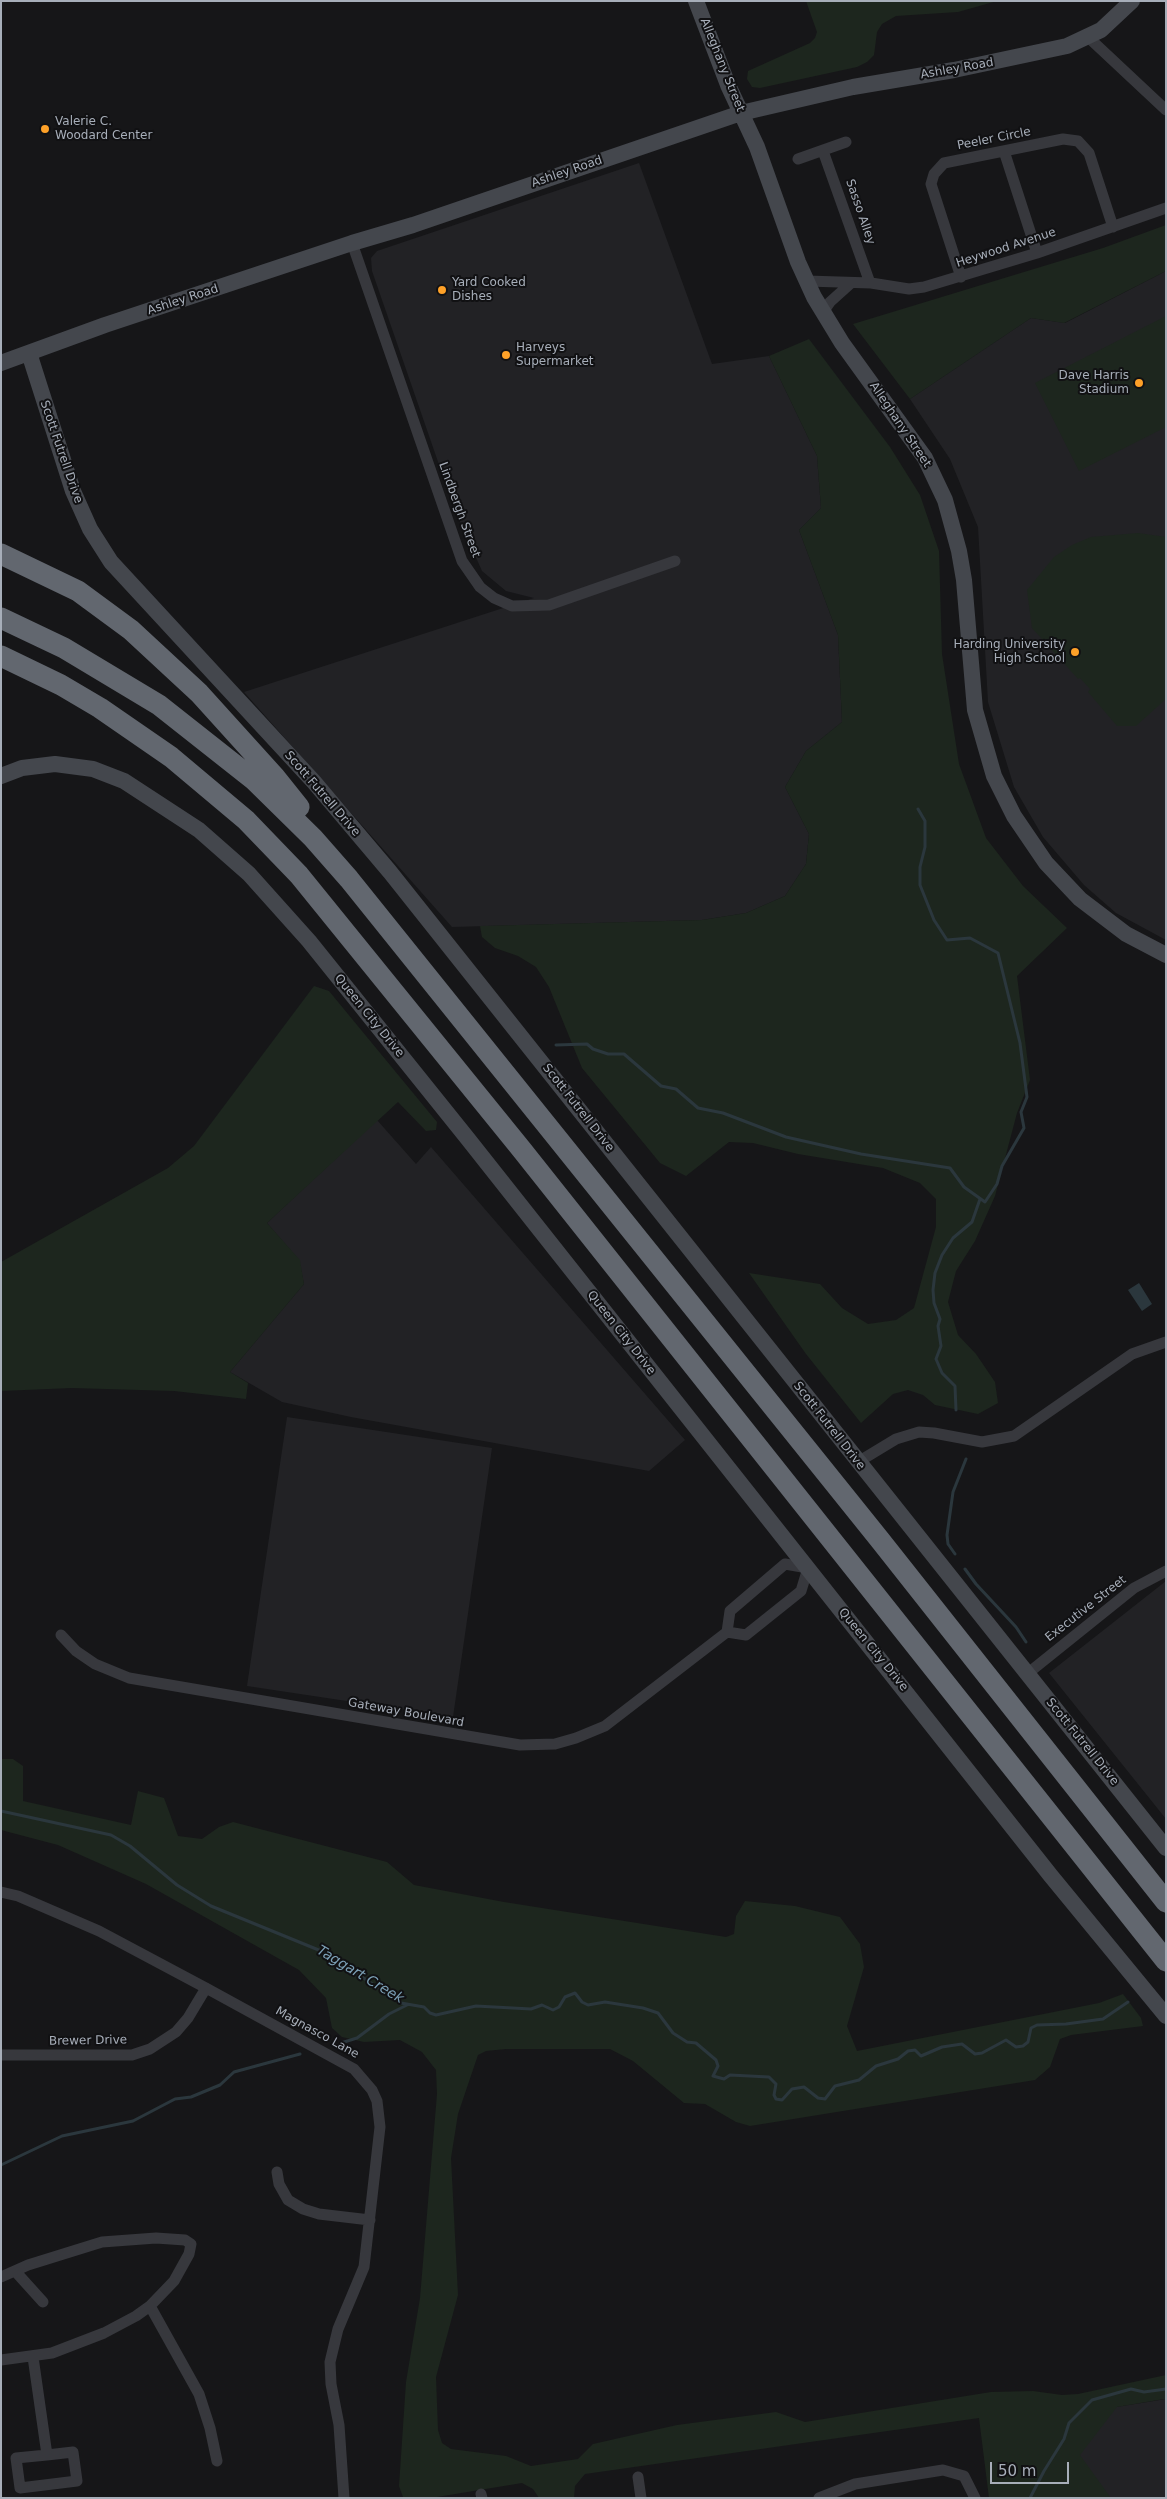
<!DOCTYPE html>
<style>
body{margin:0}
#map{position:relative;width:1167px;height:2499px;overflow:hidden;background:#161618;font-family:"DejaVu Sans",sans-serif}
canvas{display:block}
.frame{position:absolute;inset:0;border:2px solid #a7aeb9;pointer-events:none}
.scale{position:absolute;left:990px;top:2462px;width:79px;height:22px;box-sizing:border-box;border:2px solid #a7aeb9;border-top:0;padding-left:6px;font-size:15px;line-height:18px;white-space:nowrap;color:#a7aeb9;-webkit-text-stroke:4px #111113;paint-order:stroke}
</style>
<div id="map">
<canvas width="1167" height="2499"></canvas>
<div class="frame"></div>
<div class="scale">50 m</div>
</div>
<script>
const ctx = document.querySelector('canvas').getContext('2d');
ctx.lineJoin = 'round';
function fillPath(path, color) { ctx.fillStyle = color; ctx.fill(path, 'evenodd'); }
const toPath = rows => new Path2D(rows.map(r => 'M' + r).join(''));
function stroke(path, color, width, dash) { ctx.strokeStyle = color; ctx.lineWidth = width; ctx.lineCap = dash ? 'butt' : 'round'; ctx.setLineDash(dash || []); ctx.stroke(path); }
function label(font, color, halo, rows, align = 'center') {
  ctx.font = font + ' "DejaVu Sans",sans-serif'; ctx.lineWidth = 4; ctx.setLineDash([]); ctx.textBaseline = 'middle'; ctx.strokeStyle = halo; ctx.fillStyle = color; for (const [text, x, y, turn = 0] of rows) {
    ctx.save(); ctx.translate(x, y); ctx.rotate((+turn || 0) * Math.PI / 180); ctx.textAlign = isNaN(turn) ? turn : align; if (halo) ctx.strokeText(text, 0, 0); ctx.fillText(text, 0, 0); ctx.restore();
  }
}
const built = toPath([
 [639,163,712,364,769,356,817,456,821,508,799,530,838,635,842,722,806,751,785,787,809,834,806,864,785,896,746,913,702,920,452,927,244,692,534,598,506,591,482,571,454,508,372,271,371,258,377,251],
 [1166,271,1166,940,1116,913,1084,885,1043,837,1014,787,988,702,978,527,950,459,910,399,1031,318,1065,323],
 [377,1120,416,1164,431,1147,685,1440,649,1471,351,1417,282,1402,230,1372,304,1284,299,1260,267,1223],
 [287,1417,492,1448,453,1717,247,1686],
 [1166,1581,1166,1819,1049,1673],
 [1166,2399,1166,2498,1104,2498,1073,2454,1116,2407]
]);
const green = toPath([
 [806,1,997,1,958,12,896,16,882,24,877,32,874,55,867,62,857,67,760,88,752,87,747,79,748,71,810,43,815,38,817,32],
 [1166,225,1166,271,1064,323,1031,318,910,399,853,324,1103,248],
 [1166,316,1166,427,1079,471,1035,383],
 [809,339,890,447,920,495,939,551,942,654,959,764,986,838,1023,886,1067,928,1017,976,1030,1080,1017,1113,995,1196,975,1241,956,1271,948,1302,958,1335,976,1354,995,1382,998,1403,978,1414,935,1405,923,1395,908,1390,893,1394,861,1423,806,1354,749,1273,820,1284,842,1308,868,1324,896,1320,914,1308,936,1227,936,1199,920,1183,883,1168,798,1154,753,1143,729,1142,686,1176,660,1163,582,1068,549,987,536,967,518,956,495,948,482,937,480,926,702,920,746,913,785,896,806,864,809,834,785,787,806,751,842,722,838,635,799,530,821,508,817,456,769,356],
 [1138,533,1166,537,1166,699,1136,726,1117,726,1088,692,1090,689,1080,678,1078,679,1032,628,1027,590,1054,557,1072,545,1091,537],
 [314,986,329,991,437,1122,436,1130,426,1131,398,1102,267,1223,300,1260,304,1284,230,1372,248,1383,246,1399,174,1391,72,1388,1,1391,1,1262,168,1168,194,1146],
 [1,1759,13,1759,23,1766,23,1801,131,1825,138,1791,164,1798,178,1836,202,1839,219,1827,233,1822,387,1862,414,1885,504,1902,726,1937,734,1934,736,1916,745,1901,795,1906,840,1917,860,1944,864,1967,847,2026,857,2051,1099,2003,1123,1994,1141,2018,1143,2026,1071,2035,1060,2039,1050,2067,1035,2080,750,2126,736,2122,705,2104,684,2103,633,2061,610,2049,506,2049,486,2051,478,2055,458,2114,451,2158,458,2295,436,2377,438,2430,442,2443,451,2449,506,2456,531,2466,578,2459,593,2444,677,2425,776,2412,805,2422,991,2392,1033,2391,1062,2395,1078,2394,1166,2375,1166,2401,1164,2399,1117,2407,1080,2455,1111,2498,989,2498,979,2418,585,2474,575,2486,574,2498,539,2498,533,2489,522,2483,431,2498,403,2497,399,2486,406,2382,420,2298,437,2094,436,2070,422,2052,400,2040,364,2042,342,2037,332,2028,326,1998,299,1970,146,1884,58,1845,1,1830]
]);
const water = toPath([
 [1139,1283,1152,1304,1142,1311,1128,1290]
]);
const stream = toPath([
 [556,1045,587,1044,593,1049,608,1054,624,1054,661,1086,676,1089,698,1108,723,1113,786,1137,861,1154,950,1168,964,1187,985,1202,997,1184,1002,1166,1024,1128,1021,1112,1027,1097,1020,1043,998,953,970,938,947,940,934,920,920,885,920,867,925,847,925,821,918,809],
 [956,1410,955,1386,942,1373,936,1359,941,1346,938,1326,940,1319,934,1303,933,1290,935,1273,942,1255,953,1238,972,1222,980,1199],
 [955,1554,948,1544,947,1535,953,1492,966,1459],
 [965,1569,976,1584,1016,1627,1026,1642],
 [1,1811,111,1835,130,1846,177,1885,211,1906,326,1953,401,2003,424,2007,430,2013,436,2015,476,2006,531,2009,542,2005,553,2010,559,2007,565,1997,575,1993,582,2002,588,2005,605,2002,643,2008,658,2013,673,2033,687,2042,696,2043,716,2060,718,2066,713,2076,724,2079,730,2075,769,2077,776,2084,774,2095,776,2099,782,2100,792,2089,804,2087,818,2098,825,2099,835,2086,859,2080,876,2066,898,2059,908,2051,915,2050,921,2056,942,2047,962,2044,975,2054,982,2053,1006,2040,1016,2047,1023,2046,1028,2042,1031,2028,1037,2025,1066,2024,1103,2019,1128,2002],
 [341,2043,357,2038,389,2014,407,2005],
 [1,2165,62,2136,133,2121,175,2099,191,2097,220,2085,234,2072,300,2054],
 [1030,2498,1044,2471,1064,2439,1069,2423,1092,2400,1131,2389,1144,2392,1166,2389]
]);
const street = toPath([
 [1088,37,1166,110],
 [823,151,870,283],
 [1004,151,1037,253],
 [798,159,846,142],
 [352,243,462,561,480,587,494,598,512,606,549,605,675,561],
 [961,277,931,184,934,174,944,163,1063,139,1078,141,1089,153,1113,227],
 [807,281,871,283,909,289,924,287,1037,253,1166,208],
 [823,312,830,302,850,284],
 [858,1462,896,1439,919,1432,934,1433,982,1442,1014,1436,1132,1354,1166,1342],
 [61,1635,76,1651,95,1664,129,1678,520,1745,555,1744,576,1738,605,1726,727,1632,730,1611,785,1564,808,1568,801,1591,746,1635,727,1632],
 [1027,1674,1134,1588,1166,1571],
 [1,1892,18,1896,99,1931,206,1988,354,2069,372,2090,377,2101,380,2127,364,2267,338,2329,330,2362,331,2384,339,2425,344,2498],
 [1,2055,132,2055,150,2049,176,2032,188,2018,206,1988],
 [277,2172,279,2184,288,2200,303,2209,319,2214,370,2220],
 [15,2271,43,2302],
 [1,2277,28,2265,102,2242,156,2238,185,2240,191,2244,189,2254,174,2281,150,2306,136,2316,104,2333,52,2353,1,2360],
 [150,2306,199,2394,210,2428,217,2461],
 [33,2357,47,2455,73,2452,77,2481,20,2488,16,2458,47,2455],
 [638,2477,641,2498],
 [481,2494,482,2498],
 [819,2498,855,2484,943,2470,964,2476,975,2498]
]);
const secondary = toPath([
 [696,1,728,85,757,147,798,262,814,297,842,343,925,458,945,500,959,551,964,580,975,710,994,776,1014,816,1046,863,1080,899,1126,934,1166,955],
 [29,353,73,491,90,529,111,562,314,782,390,872,1166,1848],
 [1,363,105,325,352,243,413,225,741,113,853,87,954,70,1067,46,1101,30,1132,1],
 [1,776,22,768,55,764,93,769,124,781,199,830,249,874,309,941,468,1139,1051,1876,1166,2016]
]);
const highway = toPath([
 [1,554,78,591,131,630,199,693,275,777,299,807],
 [1,618,64,648,159,705,254,780,313,838,349,879,880,1540,1166,1902],
 [1,656,61,685,100,708,171,757,246,820,299,875,522,1150,1166,1961]
]);
const markers = [
 [45,129,5,"#fea128"],
 [442,290,5,"#fea128"],
 [506,355,5,"#fea128"],
 [1139,383,5,"#fea128"],
 [1075,652,5,"#fea128"]
];
const streetNames = [
 ["Alleghany Street",722,65,68],
 ["Ashley Road",957,69,-10],
 ["Peeler Circle",994,139,-11],
 ["Ashley Road",567,172,-19],
 ["Sasso Alley",860,212,71],
 ["Heywood Avenue",1006,248,-18],
 ["Ashley Road",183,300,-18],
 ["Alleghany Street",900,425,56],
 ["Scott Futrell Drive",61,452,71],
 ["Lindbergh Street",459,510,70],
 ["Scott Futrell Drive",322,794,49],
 ["Queen City Drive",369,1016,51],
 ["Scott Futrell Drive",578,1108,52],
 ["Queen City Drive",621,1333,52],
 ["Scott Futrell Drive",829,1426,52],
 ["Executive Street",1086,1609,-38],
 ["Queen City Drive",873,1650,51],
 ["Gateway Boulevard",406,1713,10],
 ["Scott Futrell Drive",1082,1742,51],
 ["Magnasco Lane",317,2033,29],
 ["Brewer Drive",88,2041,-1]
];
const poiNames = [
 ["Valerie C.",55,122],
 ["Woodard Center",55,136],
 ["Yard Cooked",452,283],
 ["Dishes",452,297],
 ["Harveys",516,348],
 ["Supermarket",516,362],
 ["Dave Harris",1129,376,"right"],
 ["Stadium",1129,390,"right"],
 ["Harding University",1065,645,"right"],
 ["High School",1065,659,"right"]
];
const waterNames = [
 ["Taggart Creek",360,1975,31]
];
fillPath(built, '#222225');
fillPath(green, '#1d261e');
fillPath(water, '#2b373d');
stroke(stream, '#2b373d', 3);
stroke(street, '#37383d', 11);
stroke(secondary, '#44474d', 16);
stroke(highway, '#62676f', 21);
for (const [x, y, r, color] of markers) { const dot = new Path2D(); dot.arc(x, y, r, 0, 2 * Math.PI); ctx.fillStyle = color; ctx.fill(dot); stroke(dot, '#111113', 2); }
label('12px', '#a7aeb9', '#111113', streetNames);
label('12px', '#a7aeb9', '#111113', poiNames, 'left');
label('italic 14px', '#7ca0b6', '#111113', waterNames);
</script>
